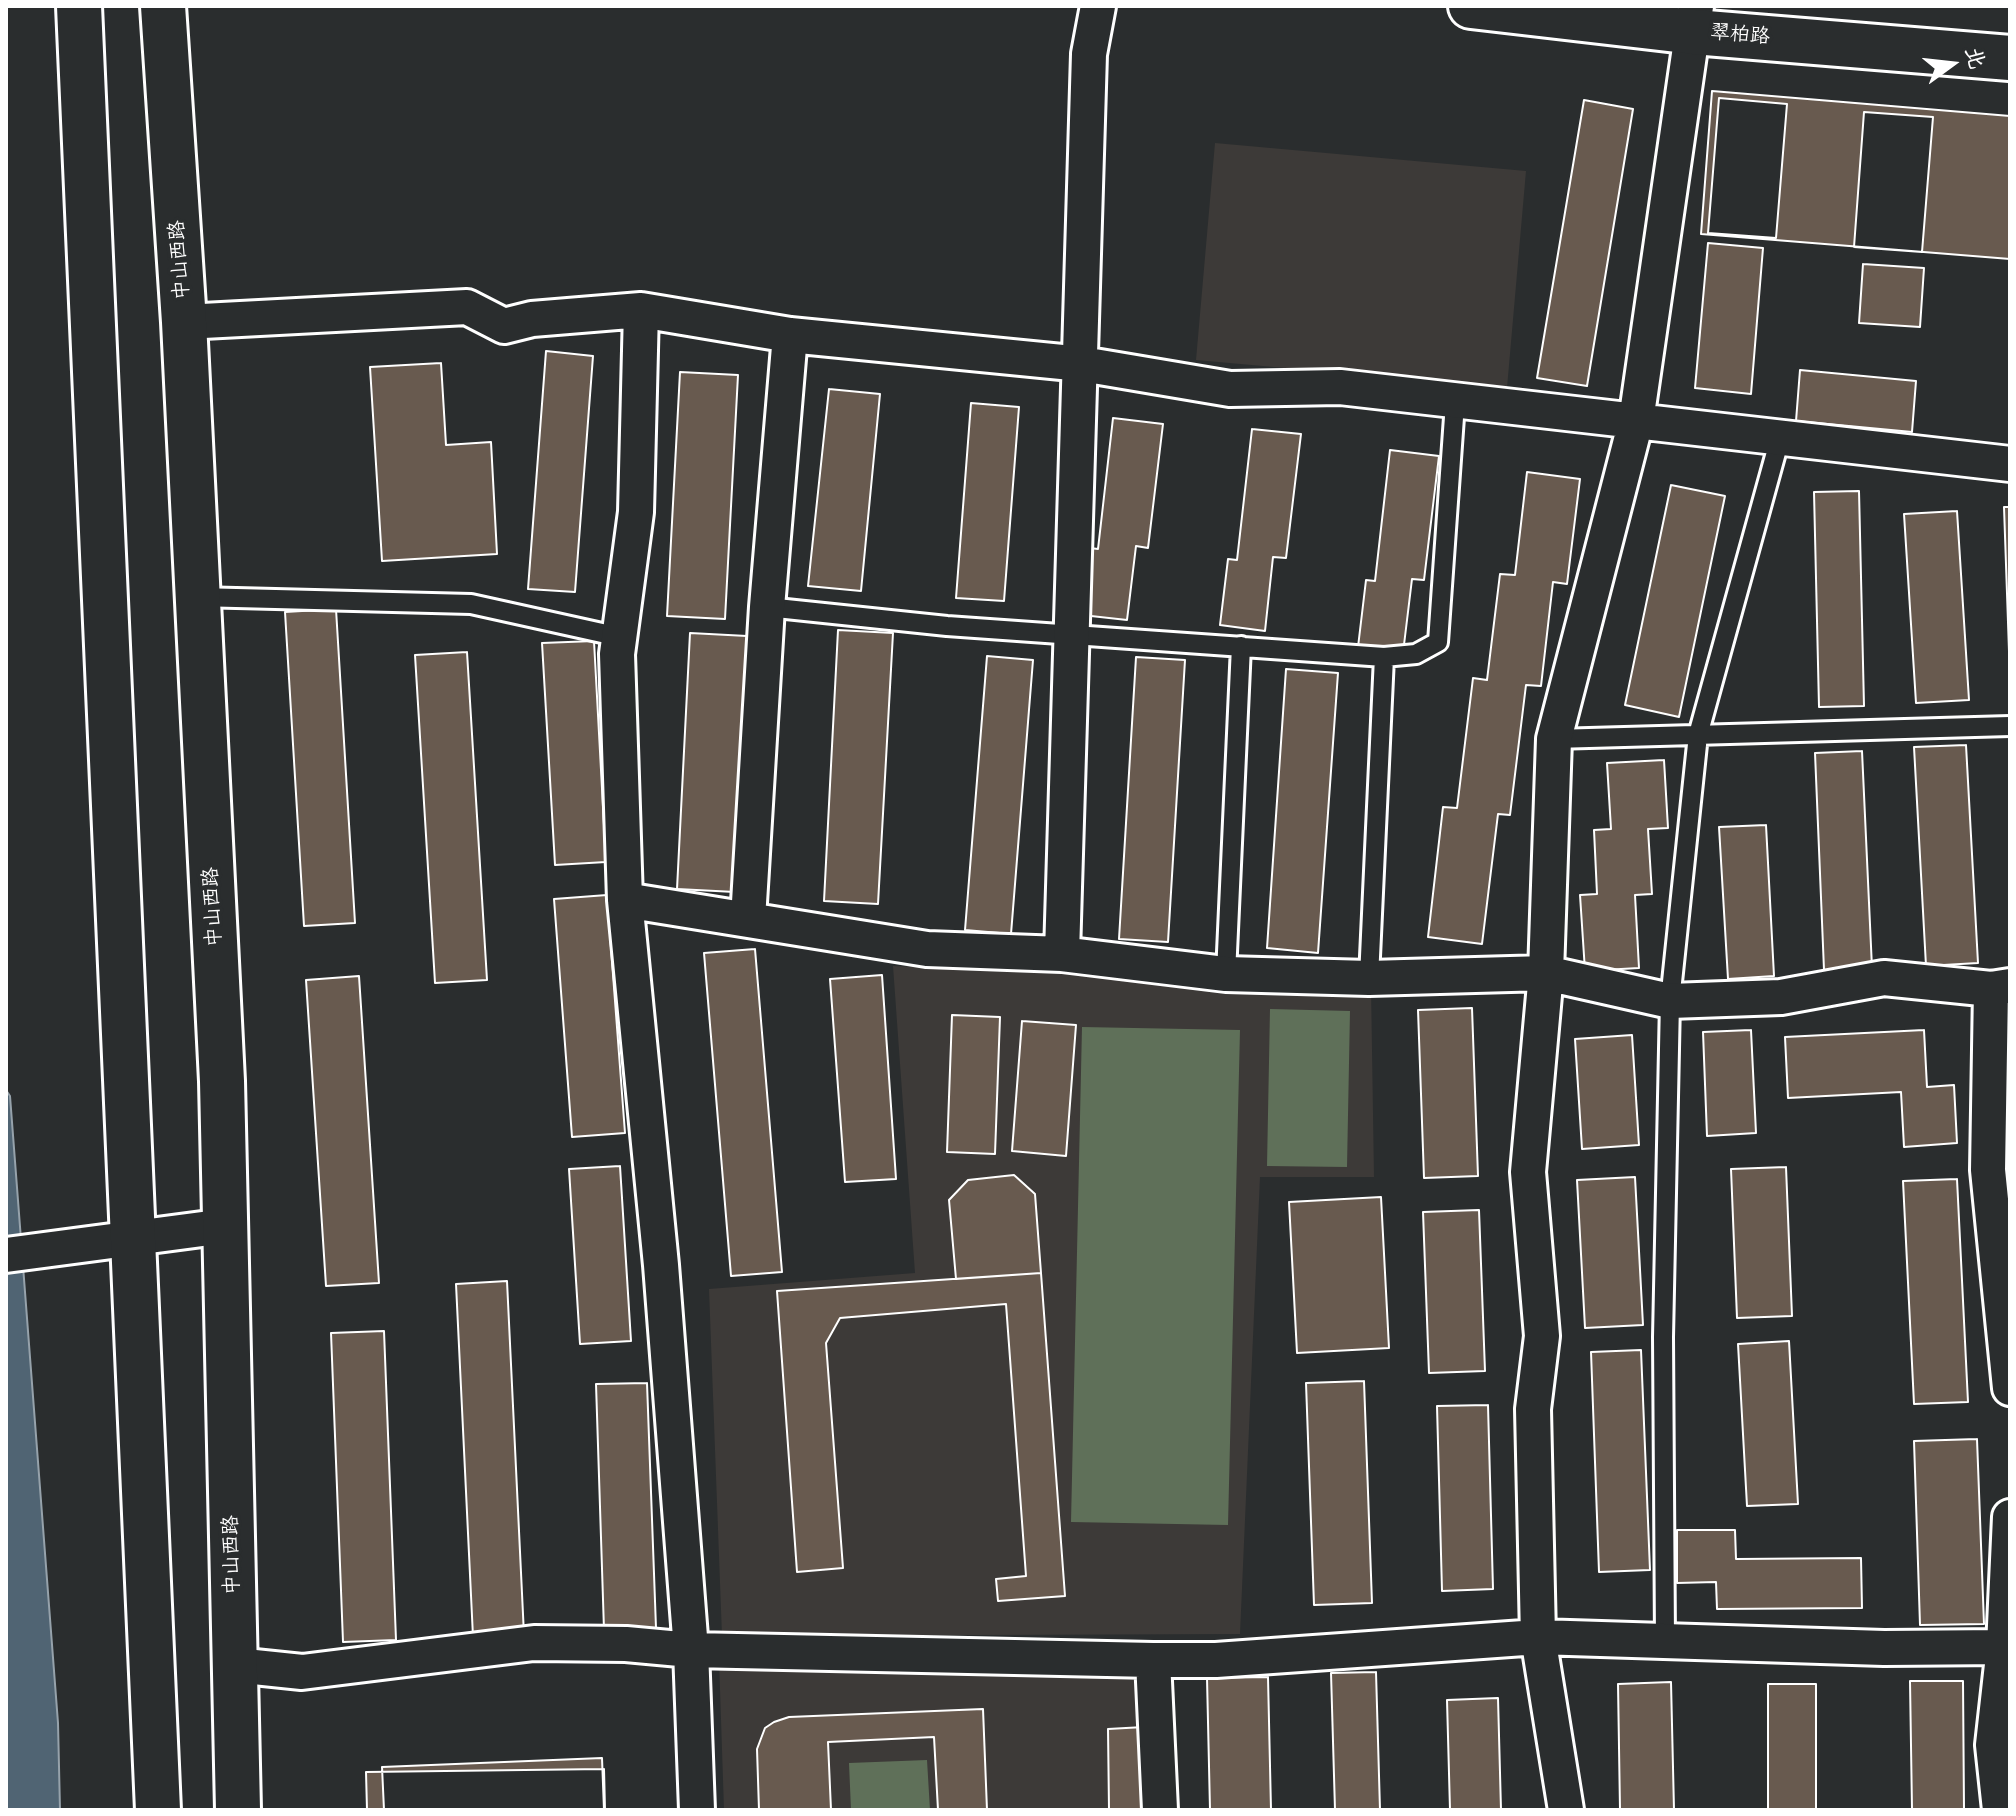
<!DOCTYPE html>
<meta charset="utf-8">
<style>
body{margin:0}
#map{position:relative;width:2016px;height:1816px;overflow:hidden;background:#2a2d2e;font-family:"Shantell Sans","LXGW WenKai TC",sans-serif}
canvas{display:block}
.frame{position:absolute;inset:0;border:8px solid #fff;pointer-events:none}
.north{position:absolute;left:1912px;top:24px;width:80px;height:80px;-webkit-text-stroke:6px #2a2d2e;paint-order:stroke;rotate:75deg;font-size:22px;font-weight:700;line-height:32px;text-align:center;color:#fff}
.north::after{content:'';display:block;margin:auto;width:28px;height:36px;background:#fff;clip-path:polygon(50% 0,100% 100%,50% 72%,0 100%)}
</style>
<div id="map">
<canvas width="2016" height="1816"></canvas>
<div class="frame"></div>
<div class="north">北</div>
</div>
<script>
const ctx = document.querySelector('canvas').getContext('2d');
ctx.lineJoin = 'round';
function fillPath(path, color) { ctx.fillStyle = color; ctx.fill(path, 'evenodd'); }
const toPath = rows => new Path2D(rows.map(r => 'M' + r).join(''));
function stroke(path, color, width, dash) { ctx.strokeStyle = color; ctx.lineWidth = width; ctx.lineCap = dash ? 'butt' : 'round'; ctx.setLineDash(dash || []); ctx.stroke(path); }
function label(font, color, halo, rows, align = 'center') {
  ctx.font = font + ' "Shantell Sans","LXGW WenKai TC",sans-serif'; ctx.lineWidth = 7; ctx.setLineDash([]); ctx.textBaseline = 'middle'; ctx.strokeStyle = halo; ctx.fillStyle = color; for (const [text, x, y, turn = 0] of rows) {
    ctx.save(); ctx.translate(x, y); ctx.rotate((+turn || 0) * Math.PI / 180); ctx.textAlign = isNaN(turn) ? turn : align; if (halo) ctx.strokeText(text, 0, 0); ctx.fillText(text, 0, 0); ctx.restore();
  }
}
const built = toPath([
 [1215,143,1526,171,1507,388,1196,360],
 [893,966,1053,972,1242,989,1371,986,1374,1177,1260,1177,1240,1634,722,1636,709,1289,915,1273],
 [719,1659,1144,1668,1151,1810,724,1810]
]);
const green = toPath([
 [1270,1009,1350,1011,1347,1167,1267,1166],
 [1082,1027,1240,1030,1228,1525,1071,1522],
 [927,1760,930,1810,851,1810,849,1763]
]);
const water = toPath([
 [6,1090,10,1096,58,1723,60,1810,6,1810,6,1090]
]);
const building = toPath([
 [1712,91,2010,116,2010,259,1701,234,1712,91],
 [1719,98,1787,104,1776,238,1708,233,1719,98],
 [1584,100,1633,109,1587,386,1537,378,1584,100],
 [1864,112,1933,117,1922,252,1854,247,1864,112],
 [1708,243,1763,248,1751,394,1695,388,1708,243],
 [1863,264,1924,268,1920,327,1859,323,1863,264],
 [546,351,593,356,575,592,528,589,546,351],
 [441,363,446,445,491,442,497,554,382,561,370,367,441,363],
 [1800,370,1916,381,1912,432,1796,421,1800,370],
 [680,372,738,375,725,619,667,616,680,372],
 [829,389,880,394,861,591,808,586,829,389],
 [971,403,1019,407,1004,601,956,598,971,403],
 [1113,418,1163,424,1148,548,1136,546,1127,620,1082,615,1090,548,1098,549,1113,418],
 [1252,429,1301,434,1286,558,1273,557,1265,631,1220,625,1228,559,1237,560,1252,429],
 [1390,450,1439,456,1424,580,1412,579,1403,653,1358,647,1366,580,1375,581,1390,450],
 [1527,472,1580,479,1567,584,1553,582,1541,686,1526,685,1510,815,1498,814,1482,944,1428,937,1443,807,1457,808,1473,678,1487,680,1500,574,1515,575,1527,472],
 [1671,485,1725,496,1679,717,1625,705,1671,485],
 [1859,491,1864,706,1819,707,1814,492,1859,491],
 [2004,507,2010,507,2010,680,2004,507],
 [1957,511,1969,700,1916,703,1904,514,1957,511],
 [336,609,355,923,304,926,285,612,336,609],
 [838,630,893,633,878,904,824,901,838,630],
 [690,633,747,636,735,892,677,889,690,633],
 [594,641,606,862,555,865,542,643,594,641],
 [467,652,487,980,435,983,415,655,467,652],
 [987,656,1033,660,1011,934,965,930,987,656],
 [1136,657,1185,660,1168,942,1119,939,1136,657],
 [1286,669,1338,673,1318,953,1267,948,1286,669],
 [1966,745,1978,963,1926,966,1914,747,1966,745],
 [1862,751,1872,968,1824,970,1815,753,1862,751],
 [1664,760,1668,828,1648,829,1652,894,1635,895,1639,968,1585,971,1580,895,1597,894,1594,830,1611,829,1607,763,1664,760],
 [1766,825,1774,976,1728,979,1719,827,1766,825],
 [607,895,625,1133,572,1137,554,899,607,895],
 [755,949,782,1272,731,1276,704,953,755,949],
 [882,975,896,1179,845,1182,830,979,882,975],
 [359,976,379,1283,326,1286,306,980,359,976],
 [1472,1008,1478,1176,1424,1178,1418,1010,1472,1008],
 [952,1015,1000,1017,995,1154,947,1152,952,1015],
 [1022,1021,1076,1025,1066,1156,1012,1151,1022,1021],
 [1751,1030,1756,1133,1707,1136,1703,1032,1751,1030],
 [1924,1030,1927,1087,1954,1085,1957,1143,1904,1147,1901,1092,1788,1098,1785,1037,1924,1030],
 [1632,1035,1639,1145,1582,1149,1575,1039,1632,1035],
 [620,1166,631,1341,580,1344,569,1169,620,1166],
 [1786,1167,1792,1316,1737,1318,1731,1169,1786,1167],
 [1014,1175,1035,1194,1041,1273,956,1279,949,1200,968,1180,1014,1175],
 [1635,1177,1643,1325,1585,1328,1577,1180,1635,1177],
 [1957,1179,1968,1402,1914,1404,1903,1181,1957,1179],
 [1381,1197,1389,1348,1297,1353,1289,1202,1381,1197],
 [1479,1210,1485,1371,1429,1373,1423,1212,1479,1210],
 [1041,1273,1065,1596,998,1601,996,1579,1026,1576,1006,1304,840,1318,826,1343,843,1568,797,1572,777,1291,1041,1273],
 [507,1281,524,1635,473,1637,456,1284,507,1281],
 [384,1331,396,1640,343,1642,331,1333,384,1331],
 [1789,1341,1798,1504,1747,1506,1738,1344,1789,1341],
 [1641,1350,1650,1570,1599,1572,1591,1352,1641,1350],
 [1364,1381,1372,1603,1314,1605,1306,1383,1364,1381],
 [647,1383,656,1628,604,1630,596,1384,647,1383],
 [1488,1405,1493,1589,1442,1591,1437,1406,1488,1405],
 [1977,1439,1984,1624,1920,1625,1914,1441,1977,1439],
 [1677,1530,1735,1530,1736,1559,1861,1558,1862,1608,1717,1609,1716,1582,1677,1583,1677,1530],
 [1376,1672,1380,1810,1335,1810,1331,1673,1376,1672],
 [1268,1677,1271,1810,1210,1810,1207,1678,1268,1677],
 [1910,1681,1963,1681,1964,1810,1912,1810,1910,1681],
 [1671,1682,1674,1810,1620,1810,1618,1684,1671,1682],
 [1768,1684,1816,1684,1816,1810,1768,1810,1768,1684],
 [1498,1698,1501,1810,1450,1810,1447,1700,1498,1698],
 [983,1709,987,1810,938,1810,934,1737,828,1742,831,1810,759,1810,757,1749,765,1728,774,1722,789,1717,983,1709],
 [1144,1727,1148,1810,1109,1810,1108,1729,1144,1727],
 [602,1758,604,1810,384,1810,382,1767,602,1758],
 [604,1769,605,1810,367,1810,366,1772,604,1769]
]);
const service = toPath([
 [197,597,471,604,620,637],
 [767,607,947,626,1384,657,1416,654,1438,642,1455,403],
 [1554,739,2010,726],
 [1226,974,1241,646],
 [1369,978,1384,657],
 [1665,1640,1663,1337,1670,1001,1698,735,1780,438]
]);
const minor = toPath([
 [641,310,636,512,617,654,625,900,661,1265,691,1650,697,1810],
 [184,322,467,307,504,326,532,319,641,310,790,335,1082,364,1230,389,1340,387,2010,464],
 [625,900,927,949,1062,954,1226,974,1369,978,1546,973,1670,1001,1781,997,1884,978,1991,989],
 [748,919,767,607,790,335],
 [1062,954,1089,54,1098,6],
 [2010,986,1991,989,1988,1170,2010,1388],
 [6,1255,225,1226],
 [1153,1660,1160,1810],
 [235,1665,302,1672,534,1643,626,1644,691,1650,1153,1660,1216,1660,1538,1637,1884,1648,2004,1647],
 [1566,1810,1538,1637,1533,1409,1542,1336,1528,1172,1546,973,1554,739,1636,421,1696,6],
 [2000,1810,1993,1745,2004,1647,2010,1517]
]);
const secondary = toPath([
 [1471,6,1694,32,2010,58]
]);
const primary = toPath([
 [79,6,158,1810],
 [163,6,184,322,222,1081,238,1810]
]);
const streetNames = [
 ["翠柏路",1740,35,5],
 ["中山西路",180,260,-94],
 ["中山西路",213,907,-93],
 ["中山西路",232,1555,-91]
];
fillPath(built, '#3d3a38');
fillPath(green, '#5f7059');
fillPath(water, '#506473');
stroke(water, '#96a2ab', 2);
fillPath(building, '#685a4f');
stroke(building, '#fff', 2);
stroke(service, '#fff', 24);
stroke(minor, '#fff', 40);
stroke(secondary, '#fff', 50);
stroke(primary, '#fff', 50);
stroke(service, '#2a2d2e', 18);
stroke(minor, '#2a2d2e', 34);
stroke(secondary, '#2a2d2e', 44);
stroke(primary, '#2a2d2e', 44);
label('20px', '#fff', '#2a2d2e', streetNames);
</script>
